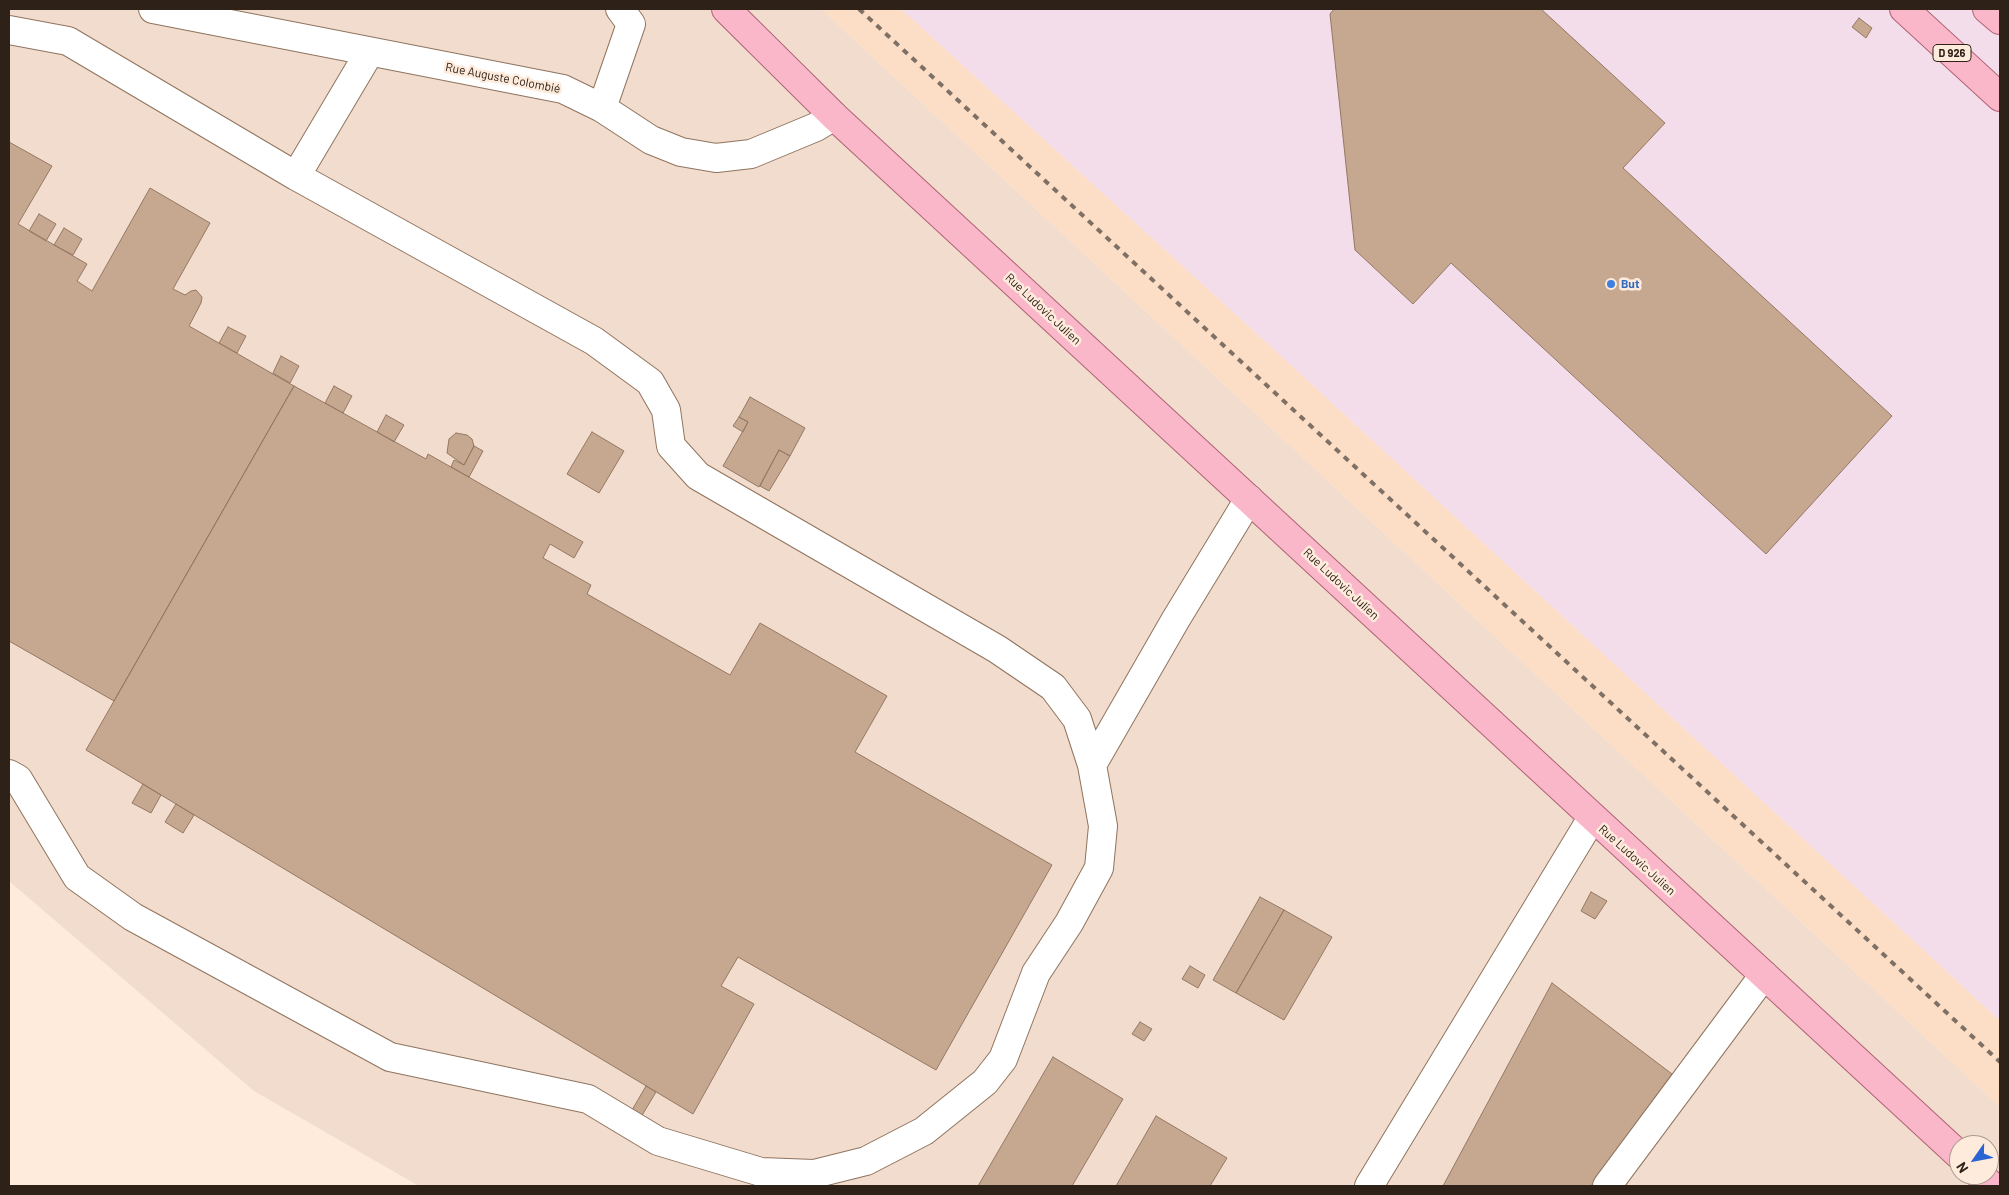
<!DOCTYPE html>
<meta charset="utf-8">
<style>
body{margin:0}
#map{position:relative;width:2009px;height:1195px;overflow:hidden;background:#feebdc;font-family:Barlow,sans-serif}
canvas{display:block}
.frame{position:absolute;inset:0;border:10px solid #2d2118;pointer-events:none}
.north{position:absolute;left:1949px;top:1135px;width:50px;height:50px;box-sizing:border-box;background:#feebdc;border:1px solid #aa9a8e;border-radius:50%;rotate:237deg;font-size:14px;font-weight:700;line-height:20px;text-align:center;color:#2d2118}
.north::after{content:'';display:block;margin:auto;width:18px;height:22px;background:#2b65d3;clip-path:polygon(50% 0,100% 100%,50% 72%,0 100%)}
</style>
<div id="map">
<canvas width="2009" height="1195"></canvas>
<div class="frame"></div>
<div class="north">N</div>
</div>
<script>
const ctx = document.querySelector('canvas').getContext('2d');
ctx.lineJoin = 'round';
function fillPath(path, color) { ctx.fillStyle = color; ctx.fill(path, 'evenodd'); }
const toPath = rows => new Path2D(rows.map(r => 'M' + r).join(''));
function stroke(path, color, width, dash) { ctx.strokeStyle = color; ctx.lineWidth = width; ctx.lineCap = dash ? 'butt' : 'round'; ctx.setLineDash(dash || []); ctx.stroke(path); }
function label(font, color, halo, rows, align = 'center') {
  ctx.font = font + ' Barlow,sans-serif'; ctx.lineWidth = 5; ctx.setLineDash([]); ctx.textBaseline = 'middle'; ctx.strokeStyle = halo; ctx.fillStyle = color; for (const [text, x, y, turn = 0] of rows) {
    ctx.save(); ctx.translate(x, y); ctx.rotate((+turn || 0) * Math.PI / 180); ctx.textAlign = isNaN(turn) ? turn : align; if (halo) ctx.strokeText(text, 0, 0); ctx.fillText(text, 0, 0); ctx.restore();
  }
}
const commercial = toPath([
 [901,9,2000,9,2000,1021,1282,357]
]);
const industrial = toPath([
 [9,9,821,9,2000,1107,2000,1186,419,1186,254,1091,9,881],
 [1959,1145,1989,1145,1989,1175,1959,1175]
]);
const built = toPath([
 [821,9,901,9,1282,357,2000,1021,2000,1107]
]);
const building = toPath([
 [1334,9,1541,9,1665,123,1623,168,1892,416,1766,554,1451,263,1413,304,1355,250,1330,14,1334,9],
 [1859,18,1872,28,1866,38,1852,27,1859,18],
 [9,142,52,166,18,224,87,264,77,281,92,291,150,188,210,223,173,289,185,295,191,291,196,290,202,297,201,303,189,326,294,386,114,701,9,641,9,142],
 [39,214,56,224,46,241,29,231,39,214],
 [64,228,82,239,73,255,54,245,64,228],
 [228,327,246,336,237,353,219,343,228,327],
 [281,356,299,366,290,383,273,373,281,356],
 [294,386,426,459,428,454,583,542,574,558,550,544,543,558,591,585,587,594,730,675,760,623,887,696,855,752,1052,865,936,1070,738,957,721,986,754,1004,693,1114,86,750,294,386],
 [334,386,352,396,343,413,325,403,334,386],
 [750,397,805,428,790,456,779,450,759,487,723,466,748,422,739,417,750,397],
 [386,415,404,425,394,442,377,432,386,415],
 [739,417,748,422,743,432,733,426,739,417],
 [592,432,624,451,599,493,567,474,592,432],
 [456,433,467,435,472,439,474,446,464,465,447,453,449,439,456,433],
 [474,446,483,451,469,477,451,467,454,460,464,465,474,446],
 [779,450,790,456,769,491,760,486,779,450],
 [143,784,161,795,151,813,132,803,143,784],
 [176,804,194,815,183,833,165,822,176,804],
 [1591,892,1607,901,1595,919,1581,911,1591,892],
 [1260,897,1284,910,1236,993,1213,980,1260,897],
 [1284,910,1332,937,1284,1020,1236,993,1284,910],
 [1190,966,1205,975,1198,988,1182,979,1190,966],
 [1552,983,1672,1074,1591,1186,1443,1186,1552,983],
 [1140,1022,1152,1029,1144,1041,1132,1034,1140,1022],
 [1053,1057,1123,1099,1072,1186,978,1186,1053,1057],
 [646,1086,656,1092,638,1122,628,1117,646,1086],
 [1156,1116,1227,1158,1210,1186,1116,1186,1156,1116]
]);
const minor = toPath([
 [153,9,563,89,602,108,651,140,681,152,716,158,751,154,816,127,834,116],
 [9,30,68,41,296,176,594,341,650,382,666,410,671,446,698,476,997,649,1053,687,1077,719,1092,765,1103,826,1099,868,1069,923,1036,973,1003,1059,985,1082,924,1131,866,1161,814,1174,761,1172,658,1141,588,1099,390,1057,133,917,77,877,18,779,9,774],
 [602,108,631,24,620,9],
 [296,176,369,53],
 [1092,765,1176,619,1249,499],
 [1369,1186,1592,818],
 [1607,1186,1764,975]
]);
const major = toPath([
 [726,9,834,116,1959,1155],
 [1904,9,2000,97],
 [1987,9,2000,20],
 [1980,1175,1992,1186]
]);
const rail = toPath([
 [859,9,2000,1062]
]);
const markers = [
 [1611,284,5,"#3f7fe0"]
];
const shields = [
 [1952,53,38]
];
const shieldNames = [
 ["D 926",1952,53]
];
const streetNames = [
 ["Rue Auguste Colombié",503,78,11],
 ["Rue Ludovic Julien",1043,309,43],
 ["Rue Ludovic Julien",1341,584,43],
 ["Rue Ludovic Julien",1637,860,42]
];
const shopNames = [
 ["But",1621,284]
];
fillPath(commercial, '#f4ddeb');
fillPath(industrial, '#f1dcce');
fillPath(built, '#fcddc6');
fillPath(building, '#c6a891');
stroke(building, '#957963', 1);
stroke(minor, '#90745e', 30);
stroke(major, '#b06374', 30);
stroke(minor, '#fff', 28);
stroke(major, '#fab7ca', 28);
stroke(rail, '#7e7064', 4, [6, 6]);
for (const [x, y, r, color] of markers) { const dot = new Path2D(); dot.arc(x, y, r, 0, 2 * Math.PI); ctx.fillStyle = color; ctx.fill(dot); stroke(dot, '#feebdc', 2); }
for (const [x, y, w] of shields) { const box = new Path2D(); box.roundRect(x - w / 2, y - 8.5, w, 17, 4); ctx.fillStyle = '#feebdc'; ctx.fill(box); stroke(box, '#2d2118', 1); }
label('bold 11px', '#2d2118', null, shieldNames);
label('12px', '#2d2118', '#feebdc', streetNames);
label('bold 12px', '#366cbe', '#feebdc', shopNames, 'left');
</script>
